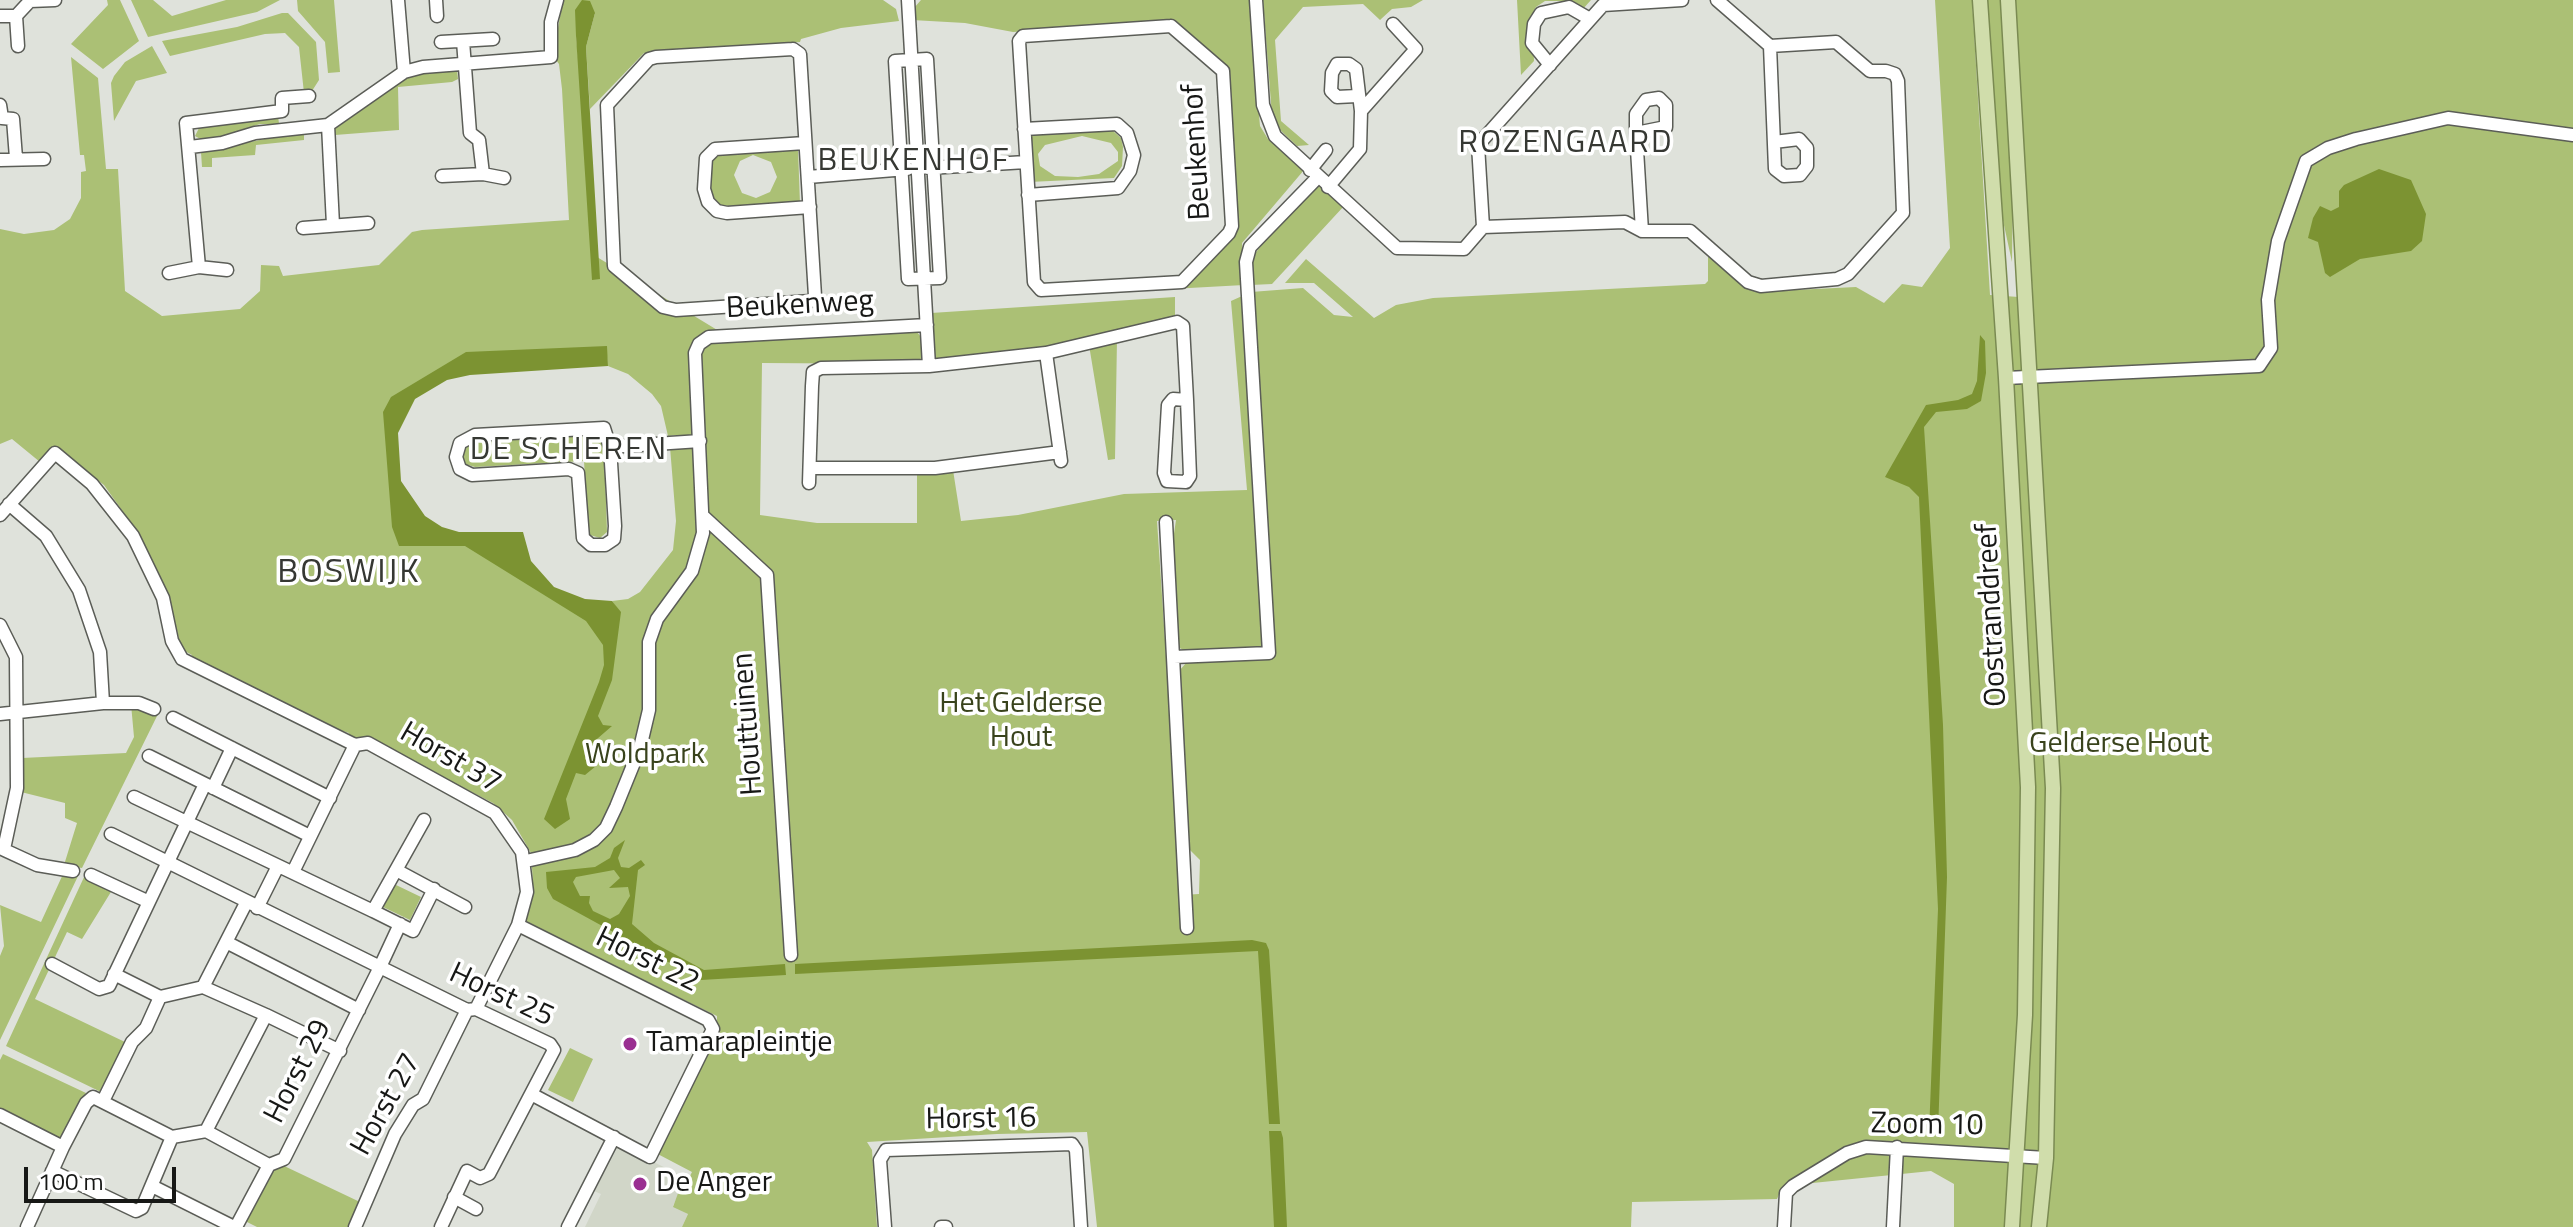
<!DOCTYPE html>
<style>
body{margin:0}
#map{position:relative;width:2573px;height:1227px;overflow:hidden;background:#dfe2db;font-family:"Titillium Web",sans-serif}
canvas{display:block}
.scale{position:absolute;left:24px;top:1167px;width:152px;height:36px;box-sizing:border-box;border:4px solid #171816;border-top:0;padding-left:10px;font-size:24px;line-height:28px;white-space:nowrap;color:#171816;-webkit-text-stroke:6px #fff;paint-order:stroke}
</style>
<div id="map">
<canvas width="2573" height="1227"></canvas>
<div class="scale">100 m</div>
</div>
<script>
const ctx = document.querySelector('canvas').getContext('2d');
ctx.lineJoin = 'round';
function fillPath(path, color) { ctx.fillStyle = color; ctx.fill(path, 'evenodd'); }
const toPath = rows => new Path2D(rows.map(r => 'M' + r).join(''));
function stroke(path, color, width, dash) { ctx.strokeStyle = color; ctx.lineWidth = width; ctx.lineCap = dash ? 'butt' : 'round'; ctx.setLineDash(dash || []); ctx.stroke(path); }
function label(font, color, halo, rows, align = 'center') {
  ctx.font = font + ' "Titillium Web",sans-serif'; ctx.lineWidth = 7; ctx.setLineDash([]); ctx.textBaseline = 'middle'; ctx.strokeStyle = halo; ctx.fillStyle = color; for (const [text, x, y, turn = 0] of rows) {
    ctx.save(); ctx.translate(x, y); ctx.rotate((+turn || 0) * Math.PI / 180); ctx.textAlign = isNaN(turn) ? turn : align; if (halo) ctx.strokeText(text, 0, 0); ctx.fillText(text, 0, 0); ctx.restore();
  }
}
const built = toPath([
 [619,1145,686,1178,673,1206,688,1214,682,1227,585,1227,601,1194,594,1191]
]);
const green = toPath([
 [107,0,120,0,139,41,103,69,71,44,108,5],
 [131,0,153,0,172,16,226,0,280,0,257,12,148,37],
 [297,0,334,0,340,72,328,73,325,42,298,11],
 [563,0,883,0,896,9,899,21,841,28,801,39,800,42,644,53,590,109,586,47,595,13,576,36,597,257,737,342,917,332,921,337,923,354,918,364,762,363,760,515,817,523,917,523,917,472,953,470,961,521,1018,515,1124,494,1247,490,1231,301,1251,292,1303,288,1334,315,1353,317,1314,283,1285,283,1306,259,1374,318,1396,305,1433,298,1705,284,1708,281,1708,255,1740,279,1754,281,1754,292,1856,287,1884,303,1902,284,1922,287,1950,248,1935,0,1972,0,1990,295,2033,298,2014,0,2573,0,2573,1227,1954,1227,1954,1184,1931,1171,1783,1186,1777,1199,1632,1202,1631,1227,1097,1227,1087,1132,997,1134,867,1142,872,1150,877,1227,682,1227,688,1214,673,1207,685,1174,690,1176,692,1172,652,1151,684,1091,717,1023,717,1016,523,921,533,883,531,853,512,820,493,803,369,739,348,738,349,733,340,730,338,734,191,658,192,655,181,649,177,630,177,641,155,568,133,526,104,485,53,446,40,462,12,439,0,444,0,229,24,234,54,230,70,219,81,198,81,172,86,171,84,155,80,155,71,57,98,78,106,169,118,169,125,291,162,316,240,309,260,291,261,265,279,266,283,276,379,265,412,232,422,230,569,220,562,89,559,64,553,56],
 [607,356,608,366,628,374,652,394,661,406,668,436,678,435,678,447,670,447,676,521,673,550,640,592,628,599,612,601,619,611,539,586,524,566,407,516,388,446,410,393,469,363],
 [1176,520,1172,547,1178,647,1187,652,1252,648,1252,660,1186,663,1180,670,1188,848,1200,860,1199,894,1182,895,1157,521],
 [921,0,1249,0,1260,126,1268,139,1304,170,1242,243,1244,285,1171,289,1220,243,1227,230,1221,71,1163,23,1013,32,965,23,912,20,914,8],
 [1263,0,1423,0,1411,7,1392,9,1380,20,1363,4,1303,7,1275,40,1281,121,1309,145,1297,146,1277,127,1272,116],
 [1517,0,1591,0,1582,10,1561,1,1545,1,1536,7,1532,15,1534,61,1521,75],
 [1986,0,2003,0,2013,181,2012,262,2002,216],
 [282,13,288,13,316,42,319,80,312,91,304,93,299,47,285,33,265,34,170,56,162,41,237,27],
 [152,46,167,73,136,81,114,121,111,83,114,76,125,62],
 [457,70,458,79,452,82,398,87,399,130,335,135,335,126,396,82,426,72],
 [278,115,279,124,260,124,217,138,202,140,195,136,200,126],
 [1112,130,1121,138,1123,147,1122,166,1114,178,1029,182,1026,134],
 [1082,136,1111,143,1118,152,1118,161,1099,174,1078,177,1055,176,1040,166,1038,154,1045,145],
 [304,131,304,140,256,145,255,155,212,158,212,167,202,167,201,152],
 [798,149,800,204,721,206,710,193,708,172,717,153],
 [753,155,771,162,777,177,770,192,756,198,742,193,734,175,740,161],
 [1313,179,1344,206,1272,284,1251,285,1250,260],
 [1175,297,1175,317,1037,349,940,362,934,356,931,313],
 [1117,339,1115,459,1108,460,1089,345],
 [599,434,604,439,607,532,600,538,590,535,588,529,584,461,475,467,465,464,462,458,464,451,473,440],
 [131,704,159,712,82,868,64,865,77,823,65,818,65,803,17,791,22,758,126,753,134,737],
 [64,872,79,874,0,1040,0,956,4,946,0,905,41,922],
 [85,875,114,887,82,939,67,932,35,999,125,1042,101,1092,6,1046],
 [394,884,421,897,410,920,383,907],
 [570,1048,593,1059,573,1102,548,1090],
 [3,1054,86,1093,61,1141,0,1110,0,1060],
 [280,1164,360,1202,350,1227,257,1227,243,1220,270,1170]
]);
const water = toPath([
 [582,0,590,1,595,13,586,47,600,279,592,280,576,36,575,10],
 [2379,169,2411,180,2426,214,2422,241,2411,251,2360,259,2330,277,2325,273,2318,242,2308,238,2313,218,2320,206,2331,211,2339,207,2339,191,2344,185],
 [1980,335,1985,341,1986,373,1981,401,1967,409,1936,412,1924,427,1943,725,1947,877,1938,1132,1929,1132,1938,909,1919,497,1909,487,1885,477,1926,405,1958,400,1972,394,1977,381],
 [607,346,608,366,470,375,447,380,415,399,398,433,401,481,425,516,442,527,459,532,523,532,531,561,554,587,585,599,612,601,621,612,612,680,598,716,603,725,612,726,590,745,585,759,596,766,585,775,576,773,566,799,570,819,555,829,544,819,599,682,604,665,603,645,586,621,465,546,399,546,392,527,383,412,391,397,466,352],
 [625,840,618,858,621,867,629,868,641,860,645,865,638,870,632,924,654,943,704,970,785,964,786,975,701,980,553,899,547,888,546,872,595,867,610,858,614,848],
 [614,870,620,878,609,888,628,887,630,896,619,914,610,919,593,911,589,903,590,896,580,896,573,882,576,877],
 [1252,940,1266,943,1269,950,1280,1124,1269,1124,1258,951,795,974,795,964],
 [1269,1131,1281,1131,1283,1138,1287,1227,1274,1227]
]);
const minor = toPath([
 [398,0,404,72],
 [436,0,437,16],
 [908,0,929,366],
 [1256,0,1263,105,1275,136,1397,248,1464,249,1483,227],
 [1717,0,1770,46],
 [0,16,16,16,30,1,55,0],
 [16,16,18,46],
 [1171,26,1223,71,1232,226,1229,233,1182,282,1041,290,1034,282,1019,41,1023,36,1171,26],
 [463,41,470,133,479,140,483,174],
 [441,42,493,39],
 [1770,46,1775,169,1784,176,1800,175,1807,166,1807,148,1799,139,1774,142],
 [793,49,800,54,815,296,811,301,676,310,663,307,614,266,607,105,649,59,656,57,793,49],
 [927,59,940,278,908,279,895,61,927,59],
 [1550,65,1532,43,1534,24,1541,13,1569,7,1590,19],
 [0,105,2,118,13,119,16,158],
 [1361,111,1416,49,1393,24],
 [328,125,333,225],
 [1024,129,1117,124,1127,133,1134,155,1130,171,1118,188,1028,195],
 [1636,133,1666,127,1666,105,1659,98,1646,100,1636,114,1636,133,1642,231],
 [805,143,715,149,706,158,704,189,708,202,717,211,727,213,810,207],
 [190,147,222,143,255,133,328,125,404,72,423,67,551,57,551,22,557,0],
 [0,160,44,159],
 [929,168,1026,162],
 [1310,170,1326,150],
 [442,176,483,174,504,178],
 [808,177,907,169],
 [1328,187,1360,149,1361,111,1356,69,1349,64,1337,64,1332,73,1331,91,1337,97,1357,96],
 [1483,227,1625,222,1642,231,1690,231,1748,282,1761,286,1837,279,1848,274,1903,213,1898,81,1895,74,1886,71,1870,71,1836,42,1770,46],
 [1483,227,1478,145,1603,5,1682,0],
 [303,228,368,223],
 [199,267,186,123,282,111,282,98,309,96],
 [169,273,199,267,227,270],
 [1046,353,1177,322,1183,326,1187,400,1190,476,1186,482,1167,481,1164,473,1168,405,1173,399,1187,400],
 [2006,378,2259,366,2271,348,2268,300,2278,241,2306,161,2328,148,2356,139,2448,118,2573,135],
 [604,428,610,447,615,526,614,539,605,545,591,545,583,538,578,473,569,469,472,475,460,469,456,457,460,443,475,435,604,428],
 [610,447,700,441],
 [810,468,935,468,1060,452],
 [809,483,812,386,813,372,821,368,929,366,1046,353,1061,461],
 [9,504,46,536,79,590,100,652,103,703],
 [0,515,55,453,92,484,133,536,163,598,172,641,182,659,355,745,368,743,495,813,522,852,527,892,518,925,476,1009],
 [704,517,767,575,791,955],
 [1166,522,1187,928],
 [0,625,16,657,17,788,4,849],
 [1174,657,1269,653,1246,262,1250,247,1318,177],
 [0,714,103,703,139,703,154,709],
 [173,718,330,798],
 [149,756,310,836],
 [213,788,232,748],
 [134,797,373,911,424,820],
 [111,834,380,967,284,1159,269,1165,237,1225,229,1227],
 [0,848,37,865,73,871],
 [526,861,575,850,594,840,606,828,616,807,640,748,649,710,649,642,657,619,692,571,703,533,695,353,699,344,709,337,927,325],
 [398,871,465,907],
 [293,872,355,745],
 [91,875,147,901],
 [257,908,278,866],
 [373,911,413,931,434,889],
 [400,924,380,967,467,1010,476,1009,550,1044,554,1050,489,1174,480,1178,467,1171,441,1227],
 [518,925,708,1020,713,1029,650,1157,533,1095],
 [226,942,359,1010],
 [52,964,99,989,109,986,205,784],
 [114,974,160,997],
 [203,987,266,1015],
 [103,1101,132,1042,146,1028,160,997,203,987,246,903],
 [0,1115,63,1147],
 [206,1131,266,1015,340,1051],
 [52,1171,136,1211,142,1208,172,1137],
 [152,1186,230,1225],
 [454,1197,476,1209],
 [27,1227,63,1147,86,1103,93,1097,172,1137,206,1131,269,1165],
 [355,1227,395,1134,413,1105,423,1099,467,1010],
 [568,1227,614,1137],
 [885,1227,880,1160,886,1150,1072,1144,1076,1150,1081,1227],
 [941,1227,946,1227],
 [1784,1227,1786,1193,1793,1186,1847,1153,1866,1147,2046,1158],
 [1893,1227,1897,1147]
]);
const major = toPath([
 [1980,0,2006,378,2028,787,2025,1015,2012,1227],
 [2008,0,2053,788,2046,1158,2039,1227]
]);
const markers = [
 [630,1044,8,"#9a2f91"],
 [640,1184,8,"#9a2f91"]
];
const streetNames = [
 ["Beukenhof",1198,152,-93],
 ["Beukenweg",800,306,-3],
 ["Oostranddreef",1993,615,-93],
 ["Houttuinen",749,724,-94],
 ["Horst 37",450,759,30],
 ["Horst 22",647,961,26],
 ["Horst 25",501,996,25],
 ["Horst 29",299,1072,-63],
 ["Horst 27",387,1105,-61],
 ["Horst 16",981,1120,-1],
 ["Zoom 10",1927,1126,1]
];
const parkNames = [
 ["Het Gelderse",1021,705],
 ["Hout",1021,739],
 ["Gelderse Hout",2119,745],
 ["Woldpark",645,756]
];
const poiNames = [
 ["Tamarapleintje",646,1044],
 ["De Anger",656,1184]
];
const neighbourhoodNames = [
 ["ROZENGAARD",1566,144],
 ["BEUKENHOF",914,162],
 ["DE SCHEREN",569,451]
];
const quarterNames = [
 ["BOSWIJK",349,574]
];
fillPath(built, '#d1d6c8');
fillPath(green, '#abc075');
fillPath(water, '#7c9332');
stroke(minor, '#5b5d57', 15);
stroke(major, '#7a8a52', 17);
stroke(minor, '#fff', 12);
stroke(major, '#d0ddab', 14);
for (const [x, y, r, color] of markers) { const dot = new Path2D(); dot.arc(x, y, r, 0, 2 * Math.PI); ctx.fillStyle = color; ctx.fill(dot); stroke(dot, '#fff', 3); }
label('30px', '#171816', '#fff', streetNames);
label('30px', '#39431c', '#fff', parkNames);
label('30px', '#171816', '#fff', poiNames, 'left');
ctx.letterSpacing = '2px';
label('32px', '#363833', '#fff', neighbourhoodNames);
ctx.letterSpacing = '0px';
ctx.letterSpacing = '2px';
label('34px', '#363833', '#fff', quarterNames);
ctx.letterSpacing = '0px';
</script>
